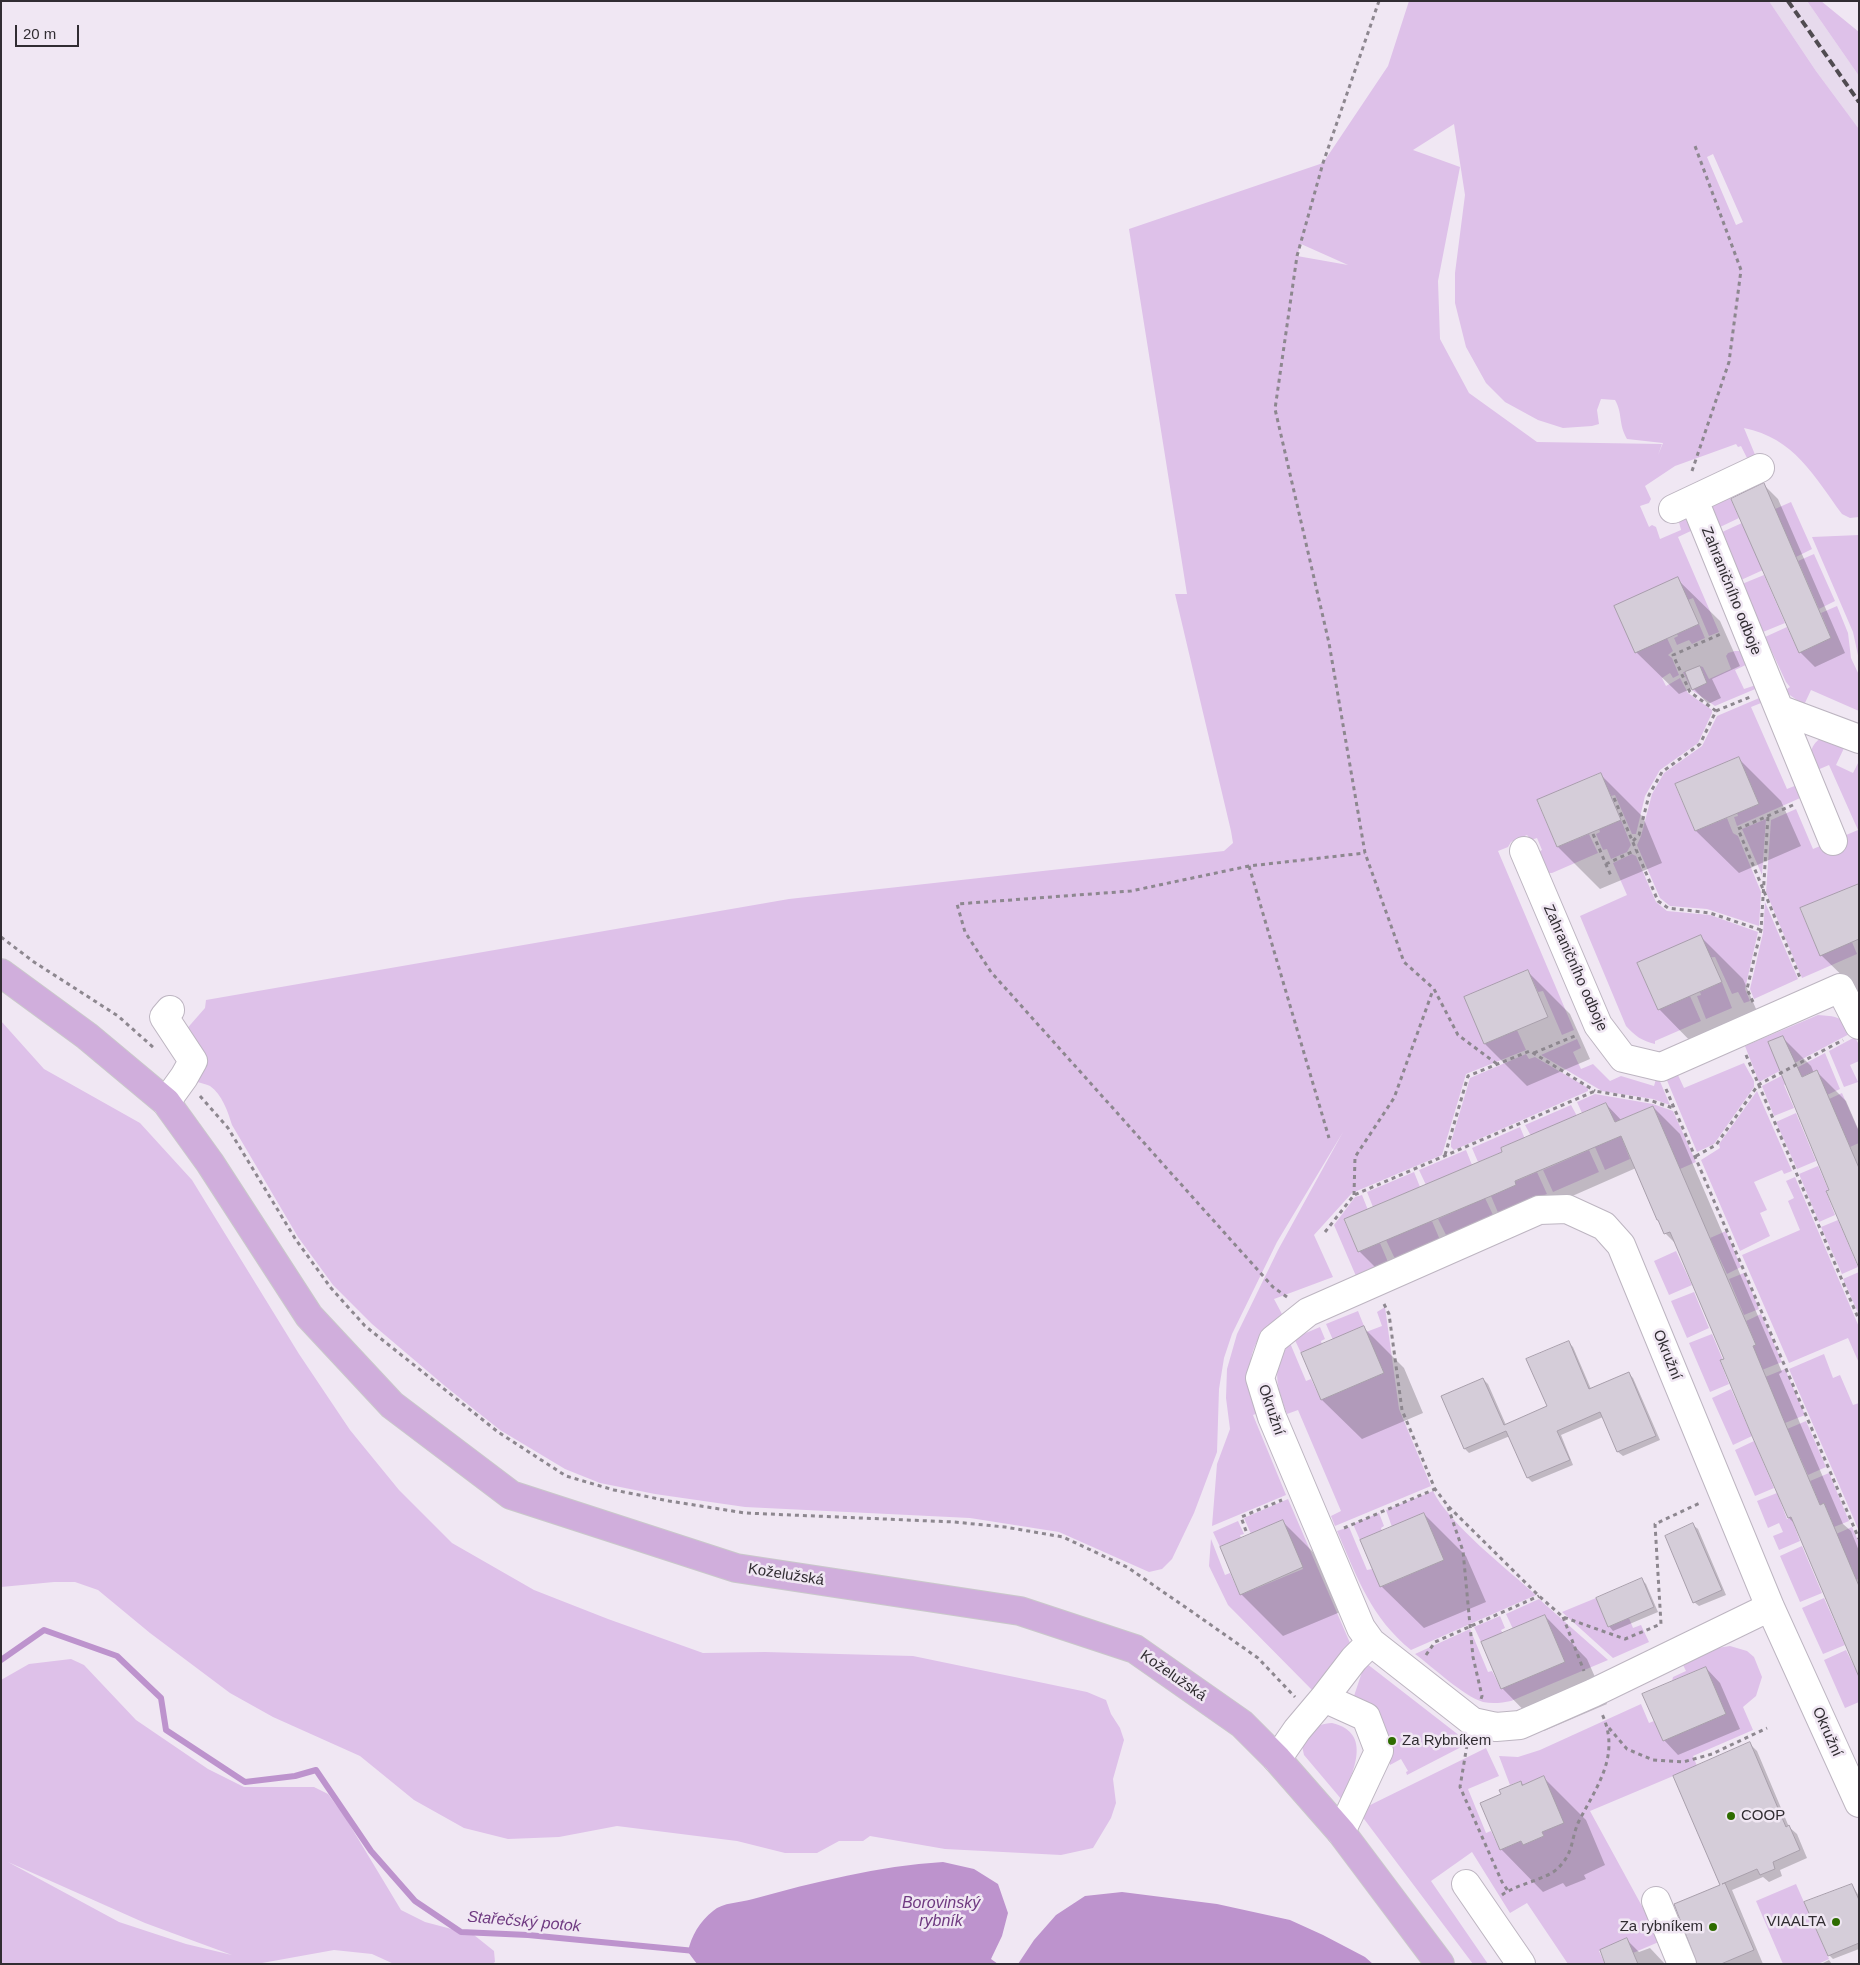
<!DOCTYPE html>
<meta charset="utf-8">
<style>
body{margin:0}
#map{position:relative;width:1860px;height:1965px;overflow:hidden;background:#f0e7f3;font-family:Arial,sans-serif}
canvas{display:block}
.frame{position:absolute;inset:0;border:2px solid #312d32;pointer-events:none}
.scale{position:absolute;left:15px;top:25px;width:64px;height:22px;box-sizing:border-box;border:2px solid #312d32;border-top:0;padding-left:6px;font-size:15px;line-height:18px;white-space:nowrap;color:#312d32;-webkit-text-stroke:4px #f0e7f3;paint-order:stroke}
</style>
<div id="map">
<canvas width="1860" height="1965"></canvas>
<div class="frame"></div>
<div class="scale">20 m</div>
</div>
<script>
const g = document.querySelector('canvas').getContext('2d');
g.lineJoin = 'round';
function fillPath(path, color) { g.fillStyle = color; g.fill(path, 'evenodd'); }
function trace(path, color, width, dash) { g.strokeStyle = color; g.lineWidth = width; g.lineCap = dash ? 'butt' : 'round'; g.setLineDash(dash || []); g.stroke(path); }
function write(font, color, halo, rows, align = 'center') {
  g.font = font + ' Arial,sans-serif'; g.lineWidth = 5; g.setLineDash([]); g.textBaseline = 'middle'; g.strokeStyle = halo; g.fillStyle = color; for (const [text, x, y, turn = 0] of rows) {
    g.save(); g.translate(x, y); g.rotate((+turn || 0) * Math.PI / 180); g.textAlign = isNaN(turn) ? turn : align; if (halo) g.strokeText(text, 0, 0); g.fillText(text, 0, 0); g.restore();
  }
}
const built = new Path2D(`
 M1769,1H1807L1859,76V129L1816,71Z`);
const green = new Path2D(`
 M1409,1H1769L1816,71L1859,129V517L1850,518L1842,514C1814,476 1794,438 1744,428L1756,457L1752,459L1747,458L1741,446L1738,447L1736,444L1675,466L1645,486L1651,499L1649,503L1640,506L1649,527L1652,525L1656,527L1660,539L1681,530L1678,518L1684,517L1693,530L1678,537L1719,632L1709,636L1693,598L1688,600L1667,638L1673,651L1668,655L1672,658L1679,675L1673,678L1670,673L1662,678L1666,686L1680,678L1688,693L1712,710V713L1698,743L1660,770L1645,796L1636,834H1632L1615,795L1611,796L1600,773L1537,801L1557,847L1589,834L1598,853L1552,873H1547L1536,853L1542,850L1537,838L1531,840L1527,835L1511,842L1508,847L1498,851L1574,1030L1562,1035L1543,991L1538,992L1528,970L1465,997L1484,1044L1517,1030L1526,1050L1466,1074L1442,1155L1352,1193L1314,1235L1333,1277L1274,1299L1282,1314C1243,1346 1247,1368 1258,1413L1253,1415L1286,1495L1212,1526L1217,1464L1230,1429L1226,1398L1227,1369L1237,1334L1278,1250L1343,1132L1277,1242L1232,1334L1224,1358L1219,1389L1217,1452L1194,1513L1172,1559L1162,1569L1149,1572L1059,1532L970,1518L745,1507L655,1494L600,1483L565,1469L500,1430L445,1386L372,1324L333,1285L298,1237L232,1125C228,1112 222,1094 210,1086C206,1084 201,1083 197,1082L202,1065L184,1032L205,1008L206,1000L789,899L1224,851L1233,843L1231,831L1175,594H1187L1129,229L1323,163L1388,66ZM1454,124L1465,195L1455,273V303L1466,347L1486,383L1505,402L1538,420L1563,428L1592,426L1599,424L1597,410L1601,399L1615,400C1623,414 1618,423 1627,439L1663,443L1658,455L1662,444L1537,442L1469,393L1440,339L1438,281L1460,167L1413,150ZM1713,154L1743,222L1736,225L1707,157ZM1301,244L1348,265L1297,256Z
 M1807,1H1821L1859,32V76Z
 M1729,495L1739,518L1718,528L1707,502Z
 M1791,502L1812,549L1796,557L1775,509Z
 M1742,523L1763,570L1741,580L1720,533Z
 M1859,535V660L1853,632L1812,537Z
 M1814,554L1835,601L1819,609L1798,561Z
 M1764,575L1785,623L1763,632L1742,584Z
 M1837,606L1848,633L1851,658L1859,675V711L1811,690L1804,705L1784,691L1790,687L1786,682L1765,637L1787,627L1799,653L1831,638L1821,613Z
 M1699,624L1705,638L1692,644L1689,640L1677,645L1674,638L1678,636L1677,634Z
 M1735,651H1741L1750,663L1735,670L1744,689L1759,684L1760,687L1715,706L1692,690L1683,672H1685L1693,689L1707,683L1700,666L1703,667L1709,679L1731,669L1726,656L1728,653Z
 M1764,696L1766,701L1751,707L1787,789L1802,783L1807,795L1737,826L1734,817L1738,816L1737,813L1759,804L1739,757L1675,785L1695,831L1727,818L1733,833L1738,836L1761,892L1759,926L1707,909L1670,906L1660,898L1637,845L1641,836L1652,794L1664,773L1702,746L1717,716Z
 M1822,737L1845,746L1836,765L1853,773L1859,761V884L1800,909L1820,955L1852,942L1857,954L1802,978L1766,892L1771,820L1796,809L1813,849L1858,830L1829,765L1815,771C1811,755 1807,748 1822,737Z
 M1766,819L1762,875L1742,829Z
 M1621,820L1631,845L1627,852L1611,859L1607,849L1603,850L1596,834L1600,832L1599,829Z
 M1632,854L1636,856L1656,902L1667,911L1710,915L1758,932L1745,989L1750,1001L1744,1003L1738,992L1732,994L1715,957L1637,963L1658,1010L1690,996L1701,1021L1655,1041V1044C1642,1041 1635,1036 1626,1026L1580,916L1627,895L1613,863Z
 M1765,902L1798,979L1754,999L1750,989L1763,933Z
 M1722,982L1732,1008L1706,1019L1697,996L1701,995L1700,992Z
 M1818,1015C1834,1016 1845,1017 1853,1032L1759,1082L1745,1046Z
 M1,1021L44,1069L140,1123L192,1180L299,1354L350,1430L399,1490L452,1543L534,1590L608,1619L703,1653L765,1652L913,1656L1087,1692L1106,1700L1111,1714L1120,1728L1124,1740L1113,1779L1116,1803L1111,1818L1093,1848L1061,1855L945,1849L870,1836L863,1841H839L817,1853H785L737,1841L617,1826L559,1837L508,1839L464,1828L414,1800L360,1756L273,1717L230,1693L150,1633L98,1590L75,1582H54L1,1587Z
 M1855,1037L1859,1045V1061L1850,1065L1858,1082L1844,1087L1829,1051Z
 M1577,1039L1581,1048L1573,1052L1581,1069L1593,1064L1610,1081L1621,1076L1654,1086L1656,1079H1659L1670,1105L1653,1099L1602,1091L1541,1055Z
 M1825,1053L1840,1089L1827,1095L1817,1070L1784,1085L1794,1108L1774,1116L1762,1086Z
 M1526,1054L1529,1059L1535,1057L1588,1088V1091L1454,1150L1451,1147V1142L1470,1078Z
 M1744,1063L1754,1081V1087L1714,1144L1697,1152L1666,1078L1678,1075L1684,1088Z
 M1757,1091L1792,1171L1784,1174L1782,1170L1754,1182L1767,1210L1760,1213L1770,1236L1740,1251L1701,1160L1720,1148L1719,1144Z
 M1842,1093L1859,1132V1143L1850,1147L1829,1099Z
 M1595,1094L1653,1104L1673,1111L1696,1162L1680,1169L1653,1106L1615,1122L1606,1103L1582,1113L1577,1102Z
 M1571,1105L1577,1116L1531,1136L1525,1125Z
 M1796,1113L1816,1161L1797,1169L1776,1122Z
 M1520,1127L1525,1139L1501,1148L1502,1152L1478,1162L1472,1148Z
 M1621,1136L1630,1159L1605,1170L1595,1147Z
 M1466,1150L1472,1165L1426,1185L1419,1170Z
 M1589,1150L1599,1172L1553,1192L1543,1170Z
 M1818,1166L1829,1191L1826,1192L1835,1215L1819,1222L1799,1174Z
 M1414,1172L1420,1187L1373,1207L1367,1192Z
 M1537,1172L1547,1194L1499,1215L1491,1196L1516,1185L1514,1182Z
 M1795,1177L1859,1327V1363L1848,1338L1789,1363L1742,1255L1800,1230L1788,1201L1794,1198L1786,1181Z
 M1362,1195L1368,1210L1344,1220L1358,1252L1380,1243L1388,1262L1356,1276L1334,1225L1355,1197Z
 M1485,1198L1494,1217L1447,1237L1438,1219Z
 M1838,1220L1858,1267L1842,1274L1821,1227Z
 M1432,1221L1440,1240L1395,1259L1386,1240Z
 M1726,1231L1741,1267L1727,1274L1710,1238Z
 M1676,1251L1692,1285L1669,1295L1654,1261Z
 M1859,1272V1315L1843,1279Z
 M1744,1273L1759,1309L1744,1315L1729,1279Z
 M1694,1292L1709,1328L1687,1338L1671,1301Z
 M1385,1307L1399,1409L1431,1486L1335,1526L1331,1516L1341,1511L1298,1410L1287,1414C1277,1385 1270,1369 1290,1343L1306,1381L1311,1379L1321,1400L1384,1373L1366,1332L1382,1326L1377,1312Z
 M1358,1311L1364,1326L1333,1340L1326,1324Z
 M1761,1314L1782,1362L1762,1370L1753,1346L1756,1345L1746,1321Z
 M1320,1327L1325,1339L1321,1341L1322,1345L1301,1353L1294,1338Z
 M1712,1334L1723,1360L1720,1361L1729,1384L1710,1392L1689,1343Z
 M1824,1354L1833,1378L1840,1375L1853,1405L1859,1403V1531L1789,1369Z
 M1785,1369L1805,1415L1785,1423L1765,1377Z
 M1731,1389L1752,1436L1733,1445L1712,1398Z
 M1806,1421L1826,1467L1808,1475L1787,1429Z
 M1754,1441L1774,1488L1755,1496L1735,1450Z
 M1829,1473L1849,1521L1834,1527L1824,1503L1820,1505L1810,1481Z
 M1433,1491C1449,1524 1507,1569 1536,1595L1411,1650C1371,1618 1357,1577 1337,1531L1349,1527L1367,1570L1372,1569L1381,1587L1444,1560L1424,1513L1392,1527L1386,1510Z
 M1777,1493L1787,1519L1791,1517L1800,1541L1779,1550L1773,1536L1783,1532L1779,1523L1768,1528L1757,1501Z
 M1288,1499L1350,1643L1321,1689L1315,1693L1228,1605L1209,1566L1211,1539L1225,1575L1230,1573L1240,1595L1303,1569L1283,1520L1251,1534L1244,1518Z
 M1379,1513L1384,1526L1381,1528L1382,1531L1360,1540L1353,1524Z
 M1238,1521L1244,1534L1240,1535L1241,1538L1220,1547L1213,1532Z
 M1852,1527L1859,1543V1579L1856,1580L1836,1534Z
 M1802,1546L1822,1593L1800,1602L1780,1556Z
 M1596,1598L1608,1627L1629,1618L1633,1628L1641,1625L1649,1642L1613,1658L1562,1612Z
 M1824,1598L1845,1645L1823,1654L1802,1608Z
 M1539,1599L1608,1660L1511,1701C1502,1703 1492,1704 1483,1702C1463,1696 1433,1667 1415,1654L1470,1629L1488,1672L1492,1671L1501,1689L1565,1662L1545,1615L1513,1629L1506,1614Z
 M1500,1616L1505,1628L1501,1630L1503,1634L1481,1642L1474,1627Z
 M1730,1646L1747,1651L1754,1657L1762,1677L1756,1696L1743,1707L1753,1730L1693,1756L1697,1766L1590,1811L1661,1941L1633,1953L1627,1938L1599,1951L1605,1964H1568L1527,1903L1510,1913L1472,1852L1431,1881L1488,1964H1473L1358,1811L1486,1748L1499,1776L1468,1789L1486,1833L1491,1831L1500,1850L1521,1841L1523,1845L1544,1836L1542,1832L1563,1822L1544,1776L1522,1785L1520,1781L1510,1785L1499,1756L1518,1757L1540,1750L1641,1704L1649,1723L1654,1721L1663,1741L1726,1714L1706,1667L1672,1681L1673,1677L1686,1671L1682,1663L1717,1648Z
 M1846,1650L1859,1676V1702L1845,1708L1824,1660Z
 M71,1659L84,1665L136,1720L208,1769L244,1787H314L328,1794L345,1817L401,1910L425,1922L474,1935L494,1951L495,1962L492,1964H394L372,1954L334,1950L262,1963L265,1964H1V1680L29,1664ZM8,1862L145,1923L232,1955L186,1944L119,1922Z
 M1365,1663L1371,1667L1469,1743L1407,1775L1406,1772L1408,1771L1401,1759L1390,1765L1389,1744L1367,1704L1354,1696Z
 M1332,1723C1374,1733 1352,1773 1342,1800L1304,1755L1302,1746C1310,1732 1314,1724 1332,1723Z
 M1796,1884L1829,1959L1818,1964H1783L1756,1901Z`);
const water = new Path2D(`
 M943,1862L974,1869L998,1884L1008,1913L1002,1936L991,1959L998,1964H697L688,1952C691,1936 700,1921 713,1911C723,1902 740,1903 753,1899C815,1882 878,1866 943,1862Z
 M1122,1892L1217,1904L1290,1920L1323,1935L1365,1957L1373,1964H1018L1034,1940L1056,1915L1085,1896Z`);
const shadow = new Path2D(`
 M1764,485L1778,499L1845,653L1815,667L1800,652Z
 M1677,579L1720,621L1740,666L1712,679L1721,698L1708,704L1693,688L1679,694L1636,652Z
 M1738,758L1781,801L1801,846L1739,873L1696,831L1676,785Z
 M1600,774L1643,817L1662,863L1600,889L1558,847L1538,801Z
 M1859,885V992L1821,955Z
 M1701,937L1743,979L1763,1025L1701,1052L1659,1009Z
 M1527,971L1570,1014L1590,1059L1527,1086L1485,1044Z
 M1782,1037L1811,1066L1814,1073L1817,1072L1846,1101L1859,1131V1264L1831,1191Z
 M1606,1104L1622,1121L1653,1107L1680,1134L1782,1372L1779,1374L1837,1510L1843,1524L1851,1531L1859,1551V1673L1795,1524L1789,1518L1725,1359L1677,1245L1665,1233L1636,1168L1386,1278L1359,1251L1504,1152Z
 M1364,1328L1404,1368L1423,1413L1362,1439L1322,1400Z
 M1569,1343L1573,1347L1591,1389L1629,1374L1633,1378L1660,1440L1623,1456L1618,1452L1603,1417L1561,1435L1573,1465L1532,1482L1528,1478L1510,1436L1469,1453L1465,1449L1483,1379L1488,1384L1506,1425L1548,1406Z
 M1424,1514L1466,1556L1486,1602L1424,1628L1381,1586Z
 M1283,1522L1325,1564L1345,1610L1283,1636L1241,1594Z
 M1693,1525L1698,1529L1726,1595L1699,1606L1694,1602Z
 M1642,1580L1646,1584L1658,1612L1613,1631L1609,1626Z
 M1545,1616L1587,1659L1607,1704L1544,1731L1502,1688Z
 M1706,1668L1720,1683L1740,1729L1678,1755L1664,1740Z
 M1750,1744L1757,1751L1789,1827L1797,1834L1807,1858L1780,1870L1782,1876L1769,1882L1763,1877L1732,1890L1763,1964H1698L1721,1886Z
 M1543,1777L1586,1820L1605,1865L1584,1875L1586,1879L1566,1887L1563,1883L1543,1892L1501,1849L1503,1795L1520,1782L1524,1785Z
 M1852,1885L1859,1896V1949L1833,1959L1829,1955Z
 M1627,1940L1639,1952L1650,1948L1665,1964H1606Z
 M1829,1960L1832,1964H1821Z`);
const stream = new Path2D(`
 M1,1660L44,1630L117,1656L161,1698L166,1730L245,1782L295,1776L316,1770L371,1851L415,1901L461,1932L528,1935L695,1951`);
const building = new Path2D(`
 M1764,483L1831,638L1799,653L1731,499Z
 M1678,577L1699,624L1635,653L1614,606Z
 M1700,666L1707,683L1692,690L1685,672Z
 M1739,757L1759,804L1695,831L1675,784Z
 M1601,773L1621,820L1557,847L1537,800Z
 M1859,884V939L1820,956L1800,908Z
 M1701,935L1722,982L1658,1010L1637,963Z
 M1528,970L1548,1017L1484,1044L1464,997Z
 M1783,1036L1802,1077L1817,1070L1859,1168V1268L1826,1191L1829,1190L1768,1042Z
 M1606,1103L1615,1122L1653,1106L1756,1345L1753,1346L1785,1423L1820,1505L1824,1503L1859,1586V1677L1791,1517L1788,1518L1752,1436L1720,1360L1724,1359L1670,1232L1664,1234L1658,1220H1657L1621,1136L1515,1181L1516,1185L1491,1196L1358,1252L1344,1219L1502,1152L1501,1148Z
 M1364,1326L1384,1373L1321,1400L1301,1353Z
 M1569,1341L1589,1389L1629,1372L1656,1436L1617,1452L1600,1412L1557,1431L1570,1460L1527,1478L1506,1431L1464,1449L1441,1396L1483,1378L1504,1425L1547,1406L1526,1359Z
 M1424,1513L1444,1560L1380,1587L1360,1540Z
 M1283,1520L1303,1567L1240,1595L1220,1547Z
 M1693,1523L1722,1590L1693,1603L1665,1536Z
 M1642,1578L1654,1607L1608,1627L1596,1598Z
 M1545,1615L1565,1662L1501,1689L1481,1642Z
 M1706,1667L1726,1714L1663,1741L1642,1694Z
 M1750,1742L1786,1827L1789,1825L1800,1850L1773,1862L1775,1869L1760,1875L1757,1869L1722,1884L1725,1883L1754,1950L1721,1964H1697L1674,1904L1720,1885L1673,1776Z
 M1544,1776L1564,1823L1542,1832L1544,1836L1523,1845L1521,1841L1500,1850L1480,1803L1501,1794L1499,1790L1521,1781L1522,1785Z
 M1852,1884L1859,1900V1943L1828,1956L1804,1902Z
 M1627,1938L1638,1964H1605L1600,1950Z`);
const path = new Path2D(`
 M1379,1L1323,163L1297,256L1275,409L1329,643L1365,853L1404,962L1434,989L1458,1035L1497,1064
 M1692,471L1729,362L1741,270L1695,146
 M1716,711L1690,692L1673,655L1723,633
 M1614,798L1658,901L1668,908L1710,913L1761,930
 M1793,805L1738,829L1801,980
 M1593,834L1611,876
 M1633,841L1639,835L1649,795L1662,772L1700,744L1716,711L1750,697
 M1606,864L1636,850
 M1249,866L1329,1138
 M1,937L34,962L118,1016L154,1048
 M1753,1002L1747,989L1761,930L1768,816
 M1534,1053L1577,1035
 M1746,1055L1859,1320
 M1666,1089L1859,1539
 M200,1096L228,1128L296,1240L331,1288L365,1326L498,1432L566,1476L614,1490L669,1501L745,1513L954,1522L1005,1527L1063,1537L1127,1567L1191,1611L1258,1658L1295,1697
 M1445,1155L1468,1076L1530,1051L1595,1091
 M1696,1156L1716,1145L1758,1085L1843,1040
 M1354,1195L1355,1157L1394,1098L1433,990
 M1325,1232L1354,1195L1595,1091L1652,1101L1673,1108
 M1287,1297L1273,1287L991,972L965,932L957,904L1131,891L1249,866L1365,853
 M1384,1304L1389,1314L1402,1410L1435,1489L1448,1506L1539,1596L1563,1617L1625,1639L1661,1624L1655,1524L1702,1502
 M1448,1507L1463,1551L1473,1657L1482,1696L1481,1699
 M1344,1528L1435,1489
 M1246,1531L1241,1517L1282,1500
 M1563,1617L1584,1671
 M1426,1655L1435,1642L1539,1596
 M1609,1728L1627,1749L1653,1760L1683,1762L1712,1754L1767,1728
 M1467,1745L1460,1787L1502,1882L1508,1891
 M1502,1895C1517,1884 1547,1879 1557,1869C1575,1852 1570,1840 1579,1821C1597,1786 1621,1755 1602,1714`);
const minor = new Path2D(`
 M1694,500L1779,709L1859,739
 M1673,509L1760,468
 M1779,709L1833,841
 M1524,851L1598,1025L1623,1058L1661,1067L1840,988L1859,1025
 M166,1102L184,1077L193,1061L164,1017L170,1010
 M1770,1607L1593,1693L1520,1725L1496,1727L1473,1722L1371,1642L1361,1628L1272,1417L1260,1378L1273,1340L1308,1312L1539,1210L1567,1209L1604,1226L1621,1245L1770,1607L1859,1803
 M1324,1698L1354,1659L1371,1642
 M1277,1759L1297,1730L1324,1698L1366,1717L1379,1751L1341,1832
 M1466,1884L1521,1964
 M1656,1901L1682,1964`);
const major = new Path2D(`
 M1,973L87,1036L166,1102L210,1163L309,1316L392,1405L511,1495L736,1568L1020,1611L1135,1649L1242,1724L1277,1759L1341,1832L1440,1964`);
const rail = new Path2D(`
 M1788,1L1859,102`);
const markers = [
 [1392,1741,5,"#2e6c00"],
 [1731,1816,5,"#2e6c00"],
 [1836,1922,5,"#2e6c00"],
 [1713,1927,5,"#2e6c00"]
];
const streetNames = [
 ["Zahraničního odboje",1731,591,68],
 ["Zahraničního odboje",1575,968,66],
 ["Okružní",1667,1355,68],
 ["Okružní",1271,1410,71],
 ["Koželužská",786,1575,9],
 ["Koželužská",1173,1676,35],
 ["Okružní",1827,1732,66]
];
const poiNames = [
 ["Za Rybníkem",1402,1741],
 ["COOP",1741,1816],
 ["VIAALTA",1826,1922,"right"],
 ["Za rybníkem",1703,1927,"right"]
];
const waterNames = [
 ["Borovinský",941,1904],
 ["rybník",941,1922],
 ["Stařečský potok",524,1922,5]
];
fillPath(built, '#e7daed');
fillPath(green, '#dec1e9');
fillPath(water, '#bd93cd');
fillPath(shadow, '#0003');
trace(stream, '#bd93cd', 6);
fillPath(building, '#d5cdd9');
trace(building, '#a89fab', 1);
trace(minor, '#bdb5c1', 30);
trace(major, '#c9c8ca', 30);
trace(path, '#8d878f', 3, [4, 4]);
trace(minor, '#fff', 28);
trace(major, '#d0aedc', 28);
trace(rail, '#504b51', 4, [8, 4]);
for (const [x, y, r, color] of markers) { const dot = new Path2D(); dot.arc(x, y, r, 0, 2 * Math.PI); g.fillStyle = color; g.fill(dot); trace(dot, '#f0e7f3', 2); }
write('15px', '#312d32', '#f0e7f3', streetNames);
write('15px', '#312d32', '#f0e7f3', poiNames, 'left');
write('italic 16px', '#6f3a81', '#f0e7f3', waterNames);
</script>
